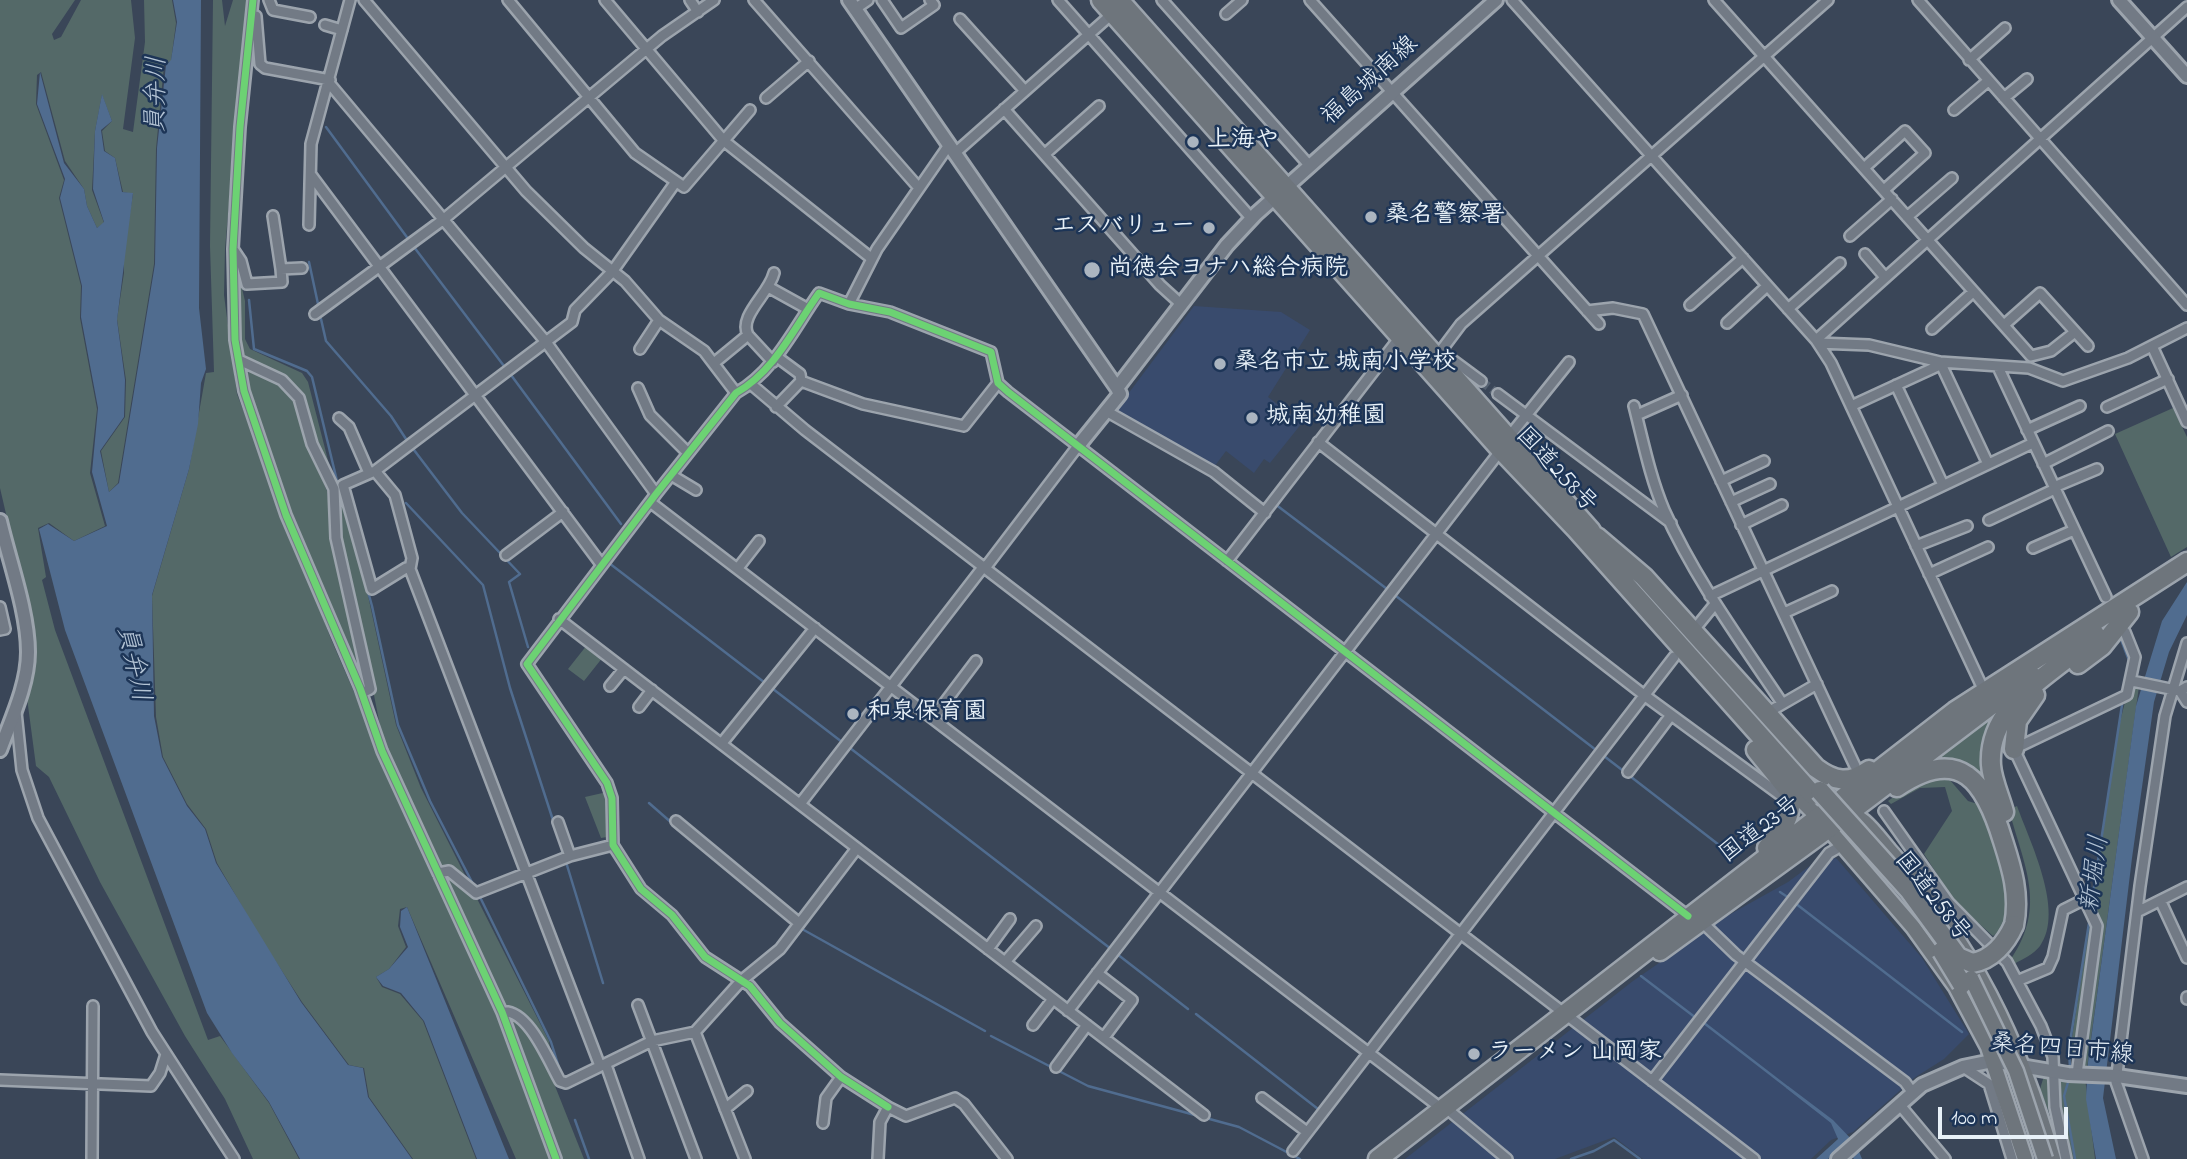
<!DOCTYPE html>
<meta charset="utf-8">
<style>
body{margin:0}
#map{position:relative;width:2187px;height:1159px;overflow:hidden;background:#3a4658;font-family:"Indie Flower",sans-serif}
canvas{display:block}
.scale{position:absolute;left:1938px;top:1107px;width:130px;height:32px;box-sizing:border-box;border:4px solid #e8f1f8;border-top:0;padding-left:9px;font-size:21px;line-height:24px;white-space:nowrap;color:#e8f1f8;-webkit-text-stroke:5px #1d3557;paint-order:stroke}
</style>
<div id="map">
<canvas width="2187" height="1159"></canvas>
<div class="scale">100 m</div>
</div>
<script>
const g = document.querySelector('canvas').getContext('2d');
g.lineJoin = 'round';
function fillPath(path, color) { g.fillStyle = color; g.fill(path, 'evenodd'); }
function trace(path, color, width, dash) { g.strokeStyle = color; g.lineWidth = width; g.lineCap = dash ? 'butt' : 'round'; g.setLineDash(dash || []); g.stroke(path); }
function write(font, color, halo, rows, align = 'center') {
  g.font = font + ' "Indie Flower","Klee One",sans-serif'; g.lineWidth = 5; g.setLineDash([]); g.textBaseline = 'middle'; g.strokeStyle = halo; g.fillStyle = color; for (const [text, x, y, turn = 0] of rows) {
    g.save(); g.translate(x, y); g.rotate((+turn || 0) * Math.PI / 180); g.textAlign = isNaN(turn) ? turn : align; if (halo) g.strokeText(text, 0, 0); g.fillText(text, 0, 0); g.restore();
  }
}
const built = new Path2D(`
 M1194,306L1281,312L1310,330L1268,397L1302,423L1270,463L1264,459L1254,473L1226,451L1214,467L1116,410Z
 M1826,854L1837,859L1922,958L1969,1034L1944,1059L1914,1078L1853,1132L1831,1140L1811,1159H1643L1614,1137L1555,1159H1405L1633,981L1727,916L1788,882Z`);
const green = new Path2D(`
 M0,0H75L52,34L54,40L61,37L81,0H131L135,38L123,129L133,132L145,42L144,0H172L176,23L171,61L164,65L156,149L154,264L118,483L109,492L101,451L125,417L126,380L117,319L124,273V248L133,194L123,192L115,158L105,151L102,131L112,121L102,95L95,131L92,190L104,223L97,228L87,206L84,189L65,161L41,72L37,75L36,104L64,180L59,198L81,286L80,318L97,409L90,473L105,526L74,541L49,523L38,528L46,577L42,580L55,630L208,1040L220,1036L269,1103L299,1159H253L225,1099L185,1036L100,882L49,777L36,766L27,698L32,657L26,600L0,488Z
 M213,0H222L225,26L233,0H247L225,249L224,295L237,394L331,639L440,891L446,887L382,736L356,603L341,549L335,499L338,490L367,591L396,725L421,788L549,1041L555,1086L584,1159H516L407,907L400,909L398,926L406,947L389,969L376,977L382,987L400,994L423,1021L476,1159H413L369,1097L364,1068L349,1065L302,1002L258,934L217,863L206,829L187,804L163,757L156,717L152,596L189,469L206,373L214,372L210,246Z
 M235,259L245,301V339L250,349L302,373L308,382L331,472L315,446L299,390L282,376L242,357Z
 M253,371L291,392L308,446L327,491L333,541L368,688L363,691L291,516L247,390L245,373Z
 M2173,408L2187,437V547L2171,557L2115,434Z
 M587,645L603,657L584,681L568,669Z
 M2133,685L2139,686L2087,1068L2073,1067L2071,1044L2119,726L2125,702L2129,700Z
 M2003,704C1979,733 1977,756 1990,791L1923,764Z
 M1936,778L1949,779L1968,801L1984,806L2009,891L2005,927L1993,936L1955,902L1924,854L1952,811L1945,787L1920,788L1891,804L1888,801L1913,783Z
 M607,792V837L601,838L585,797Z
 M2017,806C2030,842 2065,911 2040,946C2034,954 2023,959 2014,964L2011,959C2047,906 2024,866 2009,810Z
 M2044,1076L2085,1078L2095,1159H2061L2050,1115L2040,1089Z`);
const water = new Path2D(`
 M173,0H201L199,308L206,369L201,383L198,424L189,469L152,595L154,716L162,757L187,806L205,829L216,863L301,1002L348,1065L363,1068L368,1097L412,1159H300L269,1102L232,1053L207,1013L65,630L39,529L48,524L74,541L107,526L92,472L98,408L81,317L82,286L60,198L65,179L37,104L40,72L64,163L84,189L87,206L97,228L104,222L93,189L95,131L102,94L112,121L101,130L104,151L115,158L122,192L133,193L117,320L125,380L124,417L100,451L109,492L119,483L155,264L157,148L166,65L171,60L177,22Z
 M2187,582V615L2169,652L2154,702L2132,858L2103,1098L2116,1159H2096L2086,1099L2088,1062L2136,706L2162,621Z
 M407,907L509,1159H477L424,1021L401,993L383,986L376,977L389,969L408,947L400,927L401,911Z
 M1788,1086L1833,1120L1856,1144L1862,1159H1854L1843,1145L1828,1159H1816L1838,1139L1831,1123L1786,1088Z`);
const stream = new Path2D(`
 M326,127L409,240
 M414,247L507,370
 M309,262L318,304
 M249,300L254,349L307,371L312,377L337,481
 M321,319L326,341L391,416L406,439
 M511,375L621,524
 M414,450L462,513L520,574L509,582L528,647
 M341,494L372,606L398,725L430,801L474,886
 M406,503L483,585L510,688L564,854
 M1275,504L1387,589
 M609,563L842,742
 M1396,596L1596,750
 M2120,637L2130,663
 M850,748L1111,949
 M1604,756L1732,855
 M649,803L673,824
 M566,862L603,983
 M1780,892L1789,898
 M479,895L551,1042L561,1074
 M1795,903L1962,1032
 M2091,906L2122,705
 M802,929L985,1031
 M1117,954L1188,1009
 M1641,976L1696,1018
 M1196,1014L1318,1109
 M1704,1023L1787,1087
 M991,1036L1088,1086L1239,1127L1300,1159
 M2070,1069L2069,1048L2089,923
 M2173,1076L2187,1079
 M2069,1079L2064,1096L2075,1159
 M575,1120L589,1159
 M1571,1159L1594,1151L1614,1140L1640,1159`);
const streetTunnel = new Path2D(`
 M1481,381L1498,394`);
const street = new Path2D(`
 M253,0L240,127L233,249L235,340L244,391L286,515L360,688L382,751L502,1012L556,1159
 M269,0L273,10L310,17
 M364,0L526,191L584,248L625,281L659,320L704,351L736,393
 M508,0L635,153L684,187L750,110
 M605,0L724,141L871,258
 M690,0L698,12
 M754,0L919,188
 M882,0L901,28L934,5L930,0
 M1058,0L1252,219
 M1162,0L1309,165
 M1310,0L1599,324
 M1512,0L1816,340L1831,363L1984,691
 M1714,0L2031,356L2051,351L2075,332
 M1918,0L2187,305
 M855,9L868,0
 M1226,14L1242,0
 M256,16L260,64L265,68L330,80
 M960,19L1025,91
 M325,25L342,30
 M1969,60L2005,28
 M329,83L546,342L656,494
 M766,98L809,61
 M2004,98L2027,79
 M1004,109L1160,285L1182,305
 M1954,110L1988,81
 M955,153L1113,13
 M1045,154L1099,106
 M1864,168L1905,131L1925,153L1884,190
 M311,175L601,564
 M273,216L281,269
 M1907,217L1952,178
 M309,225L311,144L350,0
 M1850,236L1892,199
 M233,249L241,261L247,284L282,282L281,269L302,268
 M1865,254L1884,276
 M770,288L808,309
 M849,304L877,249L949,145
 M1690,305L1743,258
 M1788,309L1840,263
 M1587,311L1613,308L1643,314L1855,766
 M315,314L444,219L662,36L714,0
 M1727,323L1767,286
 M2004,325L2040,293L2088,346
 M1932,329L1973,292
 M748,335L773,362
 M1816,340L2187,7
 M1818,343L1869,345L1940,362L2029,368L2063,381L2128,358L2187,328
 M2152,346L2187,422
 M640,349L659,320
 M1437,356L1461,324L1828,0
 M1438,356L1450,358L1481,381
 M239,360L282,380L299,398L312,444L334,489L336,538L370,689L362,693
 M1940,362L1988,464
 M714,363L748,335C738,316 769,294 774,273
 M1998,367L2106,597
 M801,381L863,404L964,426L998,383
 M752,385L805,430L1754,1159
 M1896,385L1943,485
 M638,388L650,415L688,453
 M1498,394L1671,523
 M1634,406C1643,441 1650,477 1664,510C1695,579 1740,640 1782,703
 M1851,406L1940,365
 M776,407L801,381L800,374L777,357
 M2107,407L2168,379
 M1106,411L1214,472L1265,513
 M1637,415L1682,395
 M339,418L349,427L369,473
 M2027,430L2080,406
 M1508,438L1569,362
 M1318,442L1644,695L1790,802
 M2043,464L2108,431
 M375,471L572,322L575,310L612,272L675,183
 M671,475L696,490
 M1721,481L1764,461
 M2054,487L2097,469
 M650,502L1442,1109
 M1731,502L1770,484
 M1989,520L2055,489
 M1741,525L1782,505
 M1916,546L1967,526
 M2033,548L2074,530
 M506,555L563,512
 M1227,561L1400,337
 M738,568L759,541
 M985,568L1078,446
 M410,569L406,568L372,589L343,485L375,471L395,495L412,558L410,569L600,1066
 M1929,574L1988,547
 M1710,596L2033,443
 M0,607L5,629L0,630
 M1784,613L1832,591
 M559,619L1204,1115
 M1693,631L1715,604
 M2132,681L2180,691L2187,687
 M610,686L624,669
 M2180,691L2187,702
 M639,707L652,690
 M16,712L22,770L38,818L152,1032L234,1159
 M1765,714L1817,684
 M933,718L976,661
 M722,743L815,628
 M1628,772L1671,715
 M800,804L984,566
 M1884,811L1949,903L2007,962L2041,1026L2053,1057L2055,1107L2066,1159
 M676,821L799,923
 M558,822L570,856
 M438,873L449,871L476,893L570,856L613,845
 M2161,902L2187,958
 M2137,912L2187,887
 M1708,918L1706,926L1736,955L1905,1082L1913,1093
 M988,949L1010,919
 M1005,962L1036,926
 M1097,973L1132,1000L1105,1036
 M2017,981L2048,968L2053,957L2063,910L2083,900
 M2187,997V999
 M638,1005L696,1159
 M1068,1011L1501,450
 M502,1012C528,1008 549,1062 560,1081L566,1083L652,1041L695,1032L741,981L780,949L857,848
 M1033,1025L1053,999
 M695,1032L745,1159
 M606,1065L639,1159
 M1056,1067L1087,1025
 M1963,1067L1989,1084L2012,1159
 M2077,1074L2097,926L2014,749L2127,695L2135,657L2125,632
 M0,1080L151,1086L160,1073L166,1054
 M1652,1081L1829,853L1836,849
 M1262,1098L1307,1132
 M1899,1104L1945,1159
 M888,1107L841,1077L780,1023L750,986L705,957L672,915L641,889L613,845L612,798L607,783L527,664L656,494L736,393C775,371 794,328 819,293L849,304L890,312L991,352L998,383L1008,392L1688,916
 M725,1109L747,1091
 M1452,1113L1507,1159
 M823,1123L826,1098L841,1077
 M1293,1151L1674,657
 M92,1159L93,1006
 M878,1159L880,1122L888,1107L906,1116L955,1098L964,1104L1007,1159
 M2143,1159L2116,1082L2140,886L2165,716L2187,643`);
const secondary = new Path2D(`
 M849,0L1117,388
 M2119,0L2187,76
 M1078,446L1120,394L1117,388L1227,245L1256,214L1496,0
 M0,521C9,560 28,612 28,652C28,685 11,720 0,750
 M1838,1159L1922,1085L1963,1067L1992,1061L2068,1074L2117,1076L2187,1086`);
const primary = new Path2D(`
 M1790,789L1819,818L1913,927L1956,987L1988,1047L2025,1159
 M1841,812C1861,811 1877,836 1889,850C1971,941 2020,1042 2053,1159`);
const highway = new Path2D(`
 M1101,0L1501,450L1576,529L1813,795
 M1119,0L1591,531
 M1597,537L1644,577L1816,768C1835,782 1849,784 1869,770
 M2078,664L2102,646L2129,612
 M2014,749L2017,721L2035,695
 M1756,750L1791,793C1792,817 1782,831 1767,848
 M1897,787C1961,744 1985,782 2003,841C2012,869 2020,895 2014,925
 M2004,812C2000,797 1992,780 1991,765C1987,701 2058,673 2095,634
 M1660,951L1829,828L2031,675
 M1378,1159L1955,711L2187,562`);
const primaryBridge = new Path2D(`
 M1971,978L2016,1071L2045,1159`);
const highwayBridge = new Path2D(`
 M1820,791L1909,890L1958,957L1972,963C1992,960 2006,943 2014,925
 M1942,951L1962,984`);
const cycleway = new Path2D(`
 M253,0L240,127L233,249L235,340L244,391L286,515L360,688L382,751L502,1012L556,1159
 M888,1107L841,1077L780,1023L750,986L705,957L672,915L641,889L613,845L612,798L607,783L527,664L656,494L736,393C775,371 794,328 819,293L849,304L890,312L991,352L998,383L1008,392L1688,916`);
const markers = [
 [1193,142,7,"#abb5c0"],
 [1371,217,7,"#abb5c0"],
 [1209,228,7,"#abb5c0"],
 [1092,270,9,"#abb5c0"],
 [1220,364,7,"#abb5c0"],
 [1252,418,7,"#abb5c0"],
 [853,714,7,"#abb5c0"],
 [1474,1054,7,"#abb5c0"]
];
const streetNames = [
 ["福島城南線",1371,82,-42],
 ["国道258号",1555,471,47],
 ["国道23号",1761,831,-37],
 ["国道258号",1931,898,52],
 ["桑名四日市線",2062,1051,5]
];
const poiNames = [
 ["上海や",1207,142],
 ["桑名警察署",1385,217],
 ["エスバリュー",1195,228,"right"],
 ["尚徳会ヨナハ総合病院",1108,270],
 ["桑名市立 城南小学校",1234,364],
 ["城南幼稚園",1266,418],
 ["和泉保育園",867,714],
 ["ラーメン 山岡家",1488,1054]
];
const waterNames = [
 ["員弁川",159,95,-89],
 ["員弁川",131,664,78],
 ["新堀川",2097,874,-82]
];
fillPath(built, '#394b6d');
fillPath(green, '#546968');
fillPath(water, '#506c8f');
trace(stream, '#506c8f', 2.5);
trace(streetTunnel, '#546070', 9, [9, 4.5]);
trace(street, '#9ca4ad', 14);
trace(secondary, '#9ca4ad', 18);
trace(primary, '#9ca4ad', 19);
trace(highway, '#9ca4ad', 23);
trace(street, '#727a85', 9);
trace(secondary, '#727a85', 12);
trace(primary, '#6e757c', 14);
trace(highway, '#6e757c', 18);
trace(primaryBridge, '#9ca4ad', 19, []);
trace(highwayBridge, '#9ca4ad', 23, []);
trace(primaryBridge, '#6e757c', 14);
trace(highwayBridge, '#6e757c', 18);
trace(cycleway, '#6cd273', 7);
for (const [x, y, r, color] of markers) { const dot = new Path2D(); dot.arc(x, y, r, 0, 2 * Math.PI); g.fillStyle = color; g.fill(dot); trace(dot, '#1d3557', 2.5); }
write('24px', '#e8f1f8', '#1d3557', streetNames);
write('bold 24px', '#e8f1f8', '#1d3557', poiNames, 'left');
write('italic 26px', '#b4c4d5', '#1d3557', waterNames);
</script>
